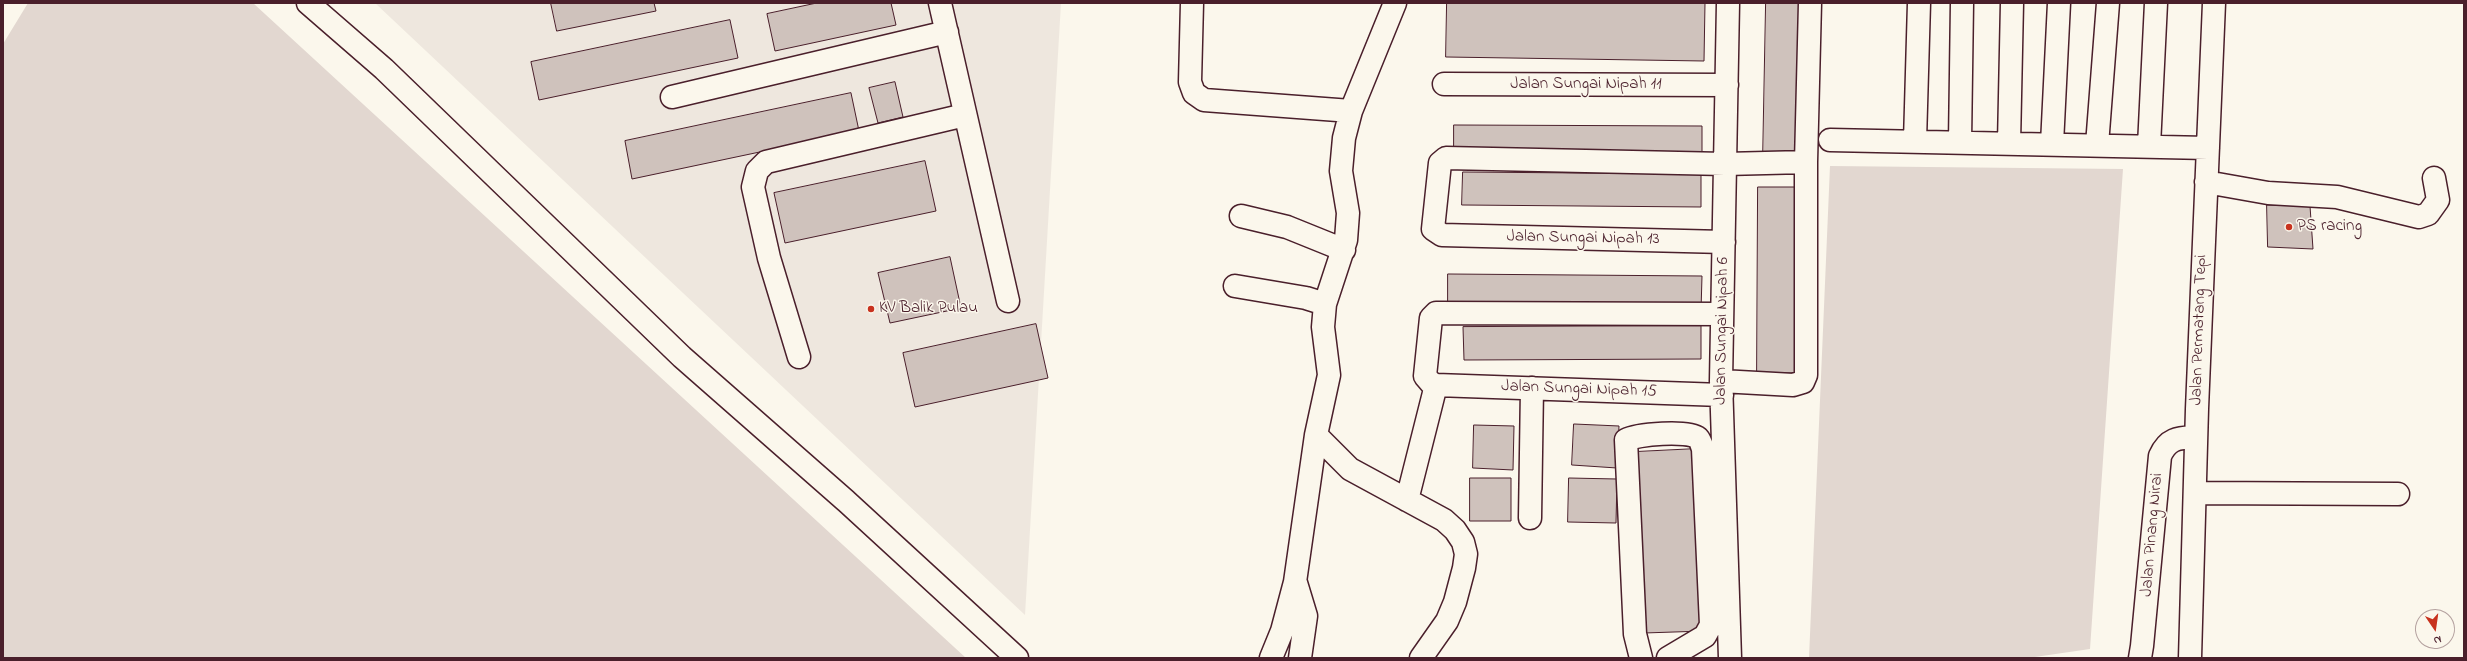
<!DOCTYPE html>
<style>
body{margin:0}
#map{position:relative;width:2467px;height:661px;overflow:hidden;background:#fbf7ec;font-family:"Indie Flower",sans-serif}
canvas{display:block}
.frame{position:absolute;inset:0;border:4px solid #4a1f2b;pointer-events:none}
.north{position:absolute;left:2415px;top:609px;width:40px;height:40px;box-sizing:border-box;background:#fbf7ec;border:1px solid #b4a19f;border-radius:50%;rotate:167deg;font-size:11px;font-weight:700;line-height:16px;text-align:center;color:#4a1f2b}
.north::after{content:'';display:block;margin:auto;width:14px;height:18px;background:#c8321e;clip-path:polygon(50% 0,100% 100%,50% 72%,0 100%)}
</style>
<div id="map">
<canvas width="2467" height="661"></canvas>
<div class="frame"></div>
<div class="north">N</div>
</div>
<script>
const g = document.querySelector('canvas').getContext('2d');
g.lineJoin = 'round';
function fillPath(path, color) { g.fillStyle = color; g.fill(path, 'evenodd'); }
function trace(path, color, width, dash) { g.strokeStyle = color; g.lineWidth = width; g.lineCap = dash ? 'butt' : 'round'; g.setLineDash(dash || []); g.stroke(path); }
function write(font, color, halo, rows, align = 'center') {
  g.font = font + ' "Indie Flower",sans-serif'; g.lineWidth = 3; g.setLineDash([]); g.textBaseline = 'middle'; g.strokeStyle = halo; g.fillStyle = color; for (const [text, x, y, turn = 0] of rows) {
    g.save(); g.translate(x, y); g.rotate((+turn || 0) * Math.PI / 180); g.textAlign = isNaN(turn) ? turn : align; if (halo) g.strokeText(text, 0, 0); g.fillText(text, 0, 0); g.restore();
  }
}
const built = new Path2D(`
 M375,3H1061L1025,615Z`);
const green = new Path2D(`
 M28,3H253L966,658H3V44Z
 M1830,166L2123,169L2090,649L2028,658H1809Z`);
const building = new Path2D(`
 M551,3H654L656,11L557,31Z
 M817,3H891L896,25L775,51L767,14Z
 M1447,3H1705L1704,61L1446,57Z
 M1766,3H1804L1801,160L1763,159Z
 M730,20L738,58L539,100L531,62Z
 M895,82L903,117L878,123L869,88Z
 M851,93L859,131L632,179L625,141Z
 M1454,125L1702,126V159L1454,158Z
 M925,161L936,211L785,243L774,193Z
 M1463,172L1701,174V207L1462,205Z
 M1758,187H1802L1801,373H1757Z
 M2267,205L2310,206L2313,249L2268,247Z
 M950,257L961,308L890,323L878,273Z
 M1448,274L1702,276L1701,311L1448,308Z
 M1036,324L1048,378L915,407L903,353Z
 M1701,326V359L1464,360L1463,327Z
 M1574,424L1619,426L1617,468L1572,465Z
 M1474,425L1514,426L1513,470L1473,468Z
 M1696,449L1704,631L1644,633L1635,452Z
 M1470,478H1511V521H1470Z
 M1569,478L1617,479L1616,523L1568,522Z`);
const minor = new Path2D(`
 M308,3L384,69L682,357L846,501L1017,658
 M940,3L1008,301
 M1192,3L1190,82L1194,93L1204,100L1351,111
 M1728,3L1721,381L1730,658
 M1444,84L1727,85
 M672,97L947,32
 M1830,140L2208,148
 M1915,141L1919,3
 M1960,142L1962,3
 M2009,143L2012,3
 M2052,144L2059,3
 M2097,145L2108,3
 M2149,146L2156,3
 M2206,182L2268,193L2337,197L2419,217L2428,214L2438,200L2434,178
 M1241,216L1287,227L1344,250
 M1724,242L1442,235L1433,229L1440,163L1446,158L1725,164L1806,162
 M1235,286L1306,298L1325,304
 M799,357L769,258L753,187L757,171L766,162L965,115
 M1721,381L1793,385L1803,382L1806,375V162L1810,3
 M1722,395L1436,385L1431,383L1425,376L1431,318L1436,313L1722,314
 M1316,435L1350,469L1444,520L1455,530L1463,542L1466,554L1464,568L1455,602L1447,621L1421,658
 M2195,493L2398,494
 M1407,500L1436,385
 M1530,518L1532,388
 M1296,583L1306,616L1300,658
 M1271,658L1282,631L1295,582L1316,435L1329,375L1323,327L1325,304L1346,240L1348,213L1341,171L1344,138L1351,111L1395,3
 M1641,658L1635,634L1626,440C1637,434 1688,430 1698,438C1700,440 1702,446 1703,449L1711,625L1705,636L1668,658
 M2140,658L2142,646L2160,456C2168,438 2178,438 2196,437
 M2190,658L2197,409L2214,3`);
const markers = [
 [2289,227,4,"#c8321e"],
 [871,309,4,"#c8321e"]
];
const streetNames = [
 ["Jalan Sungai Nipah 11",1586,85],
 ["Jalan Sungai Nipah 13",1583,239,1],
 ["Jalan Permatang Tepi",2200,330,-88],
 ["Jalan Sungai Nipah 6",1723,331,-89],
 ["Jalan Sungai Nipah 15",1579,390,2],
 ["Jalan Pinang Nirai",2153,535,-85]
];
const poiNames = [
 ["PS racing",2297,227],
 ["KV Balik Pulau",879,309]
];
fillPath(built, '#eee7de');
fillPath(green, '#e2d7d0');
fillPath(building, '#cfc2bc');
trace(building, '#4a1f2b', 1);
trace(minor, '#4a1f2b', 25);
trace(minor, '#fbf7ec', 22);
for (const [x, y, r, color] of markers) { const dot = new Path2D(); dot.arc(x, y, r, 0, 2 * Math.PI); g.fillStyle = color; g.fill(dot); trace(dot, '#fbf7ec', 1.5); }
write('17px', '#4a1f2b', '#fbf7ec', streetNames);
write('17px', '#4a1f2b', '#fbf7ec', poiNames, 'left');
</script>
